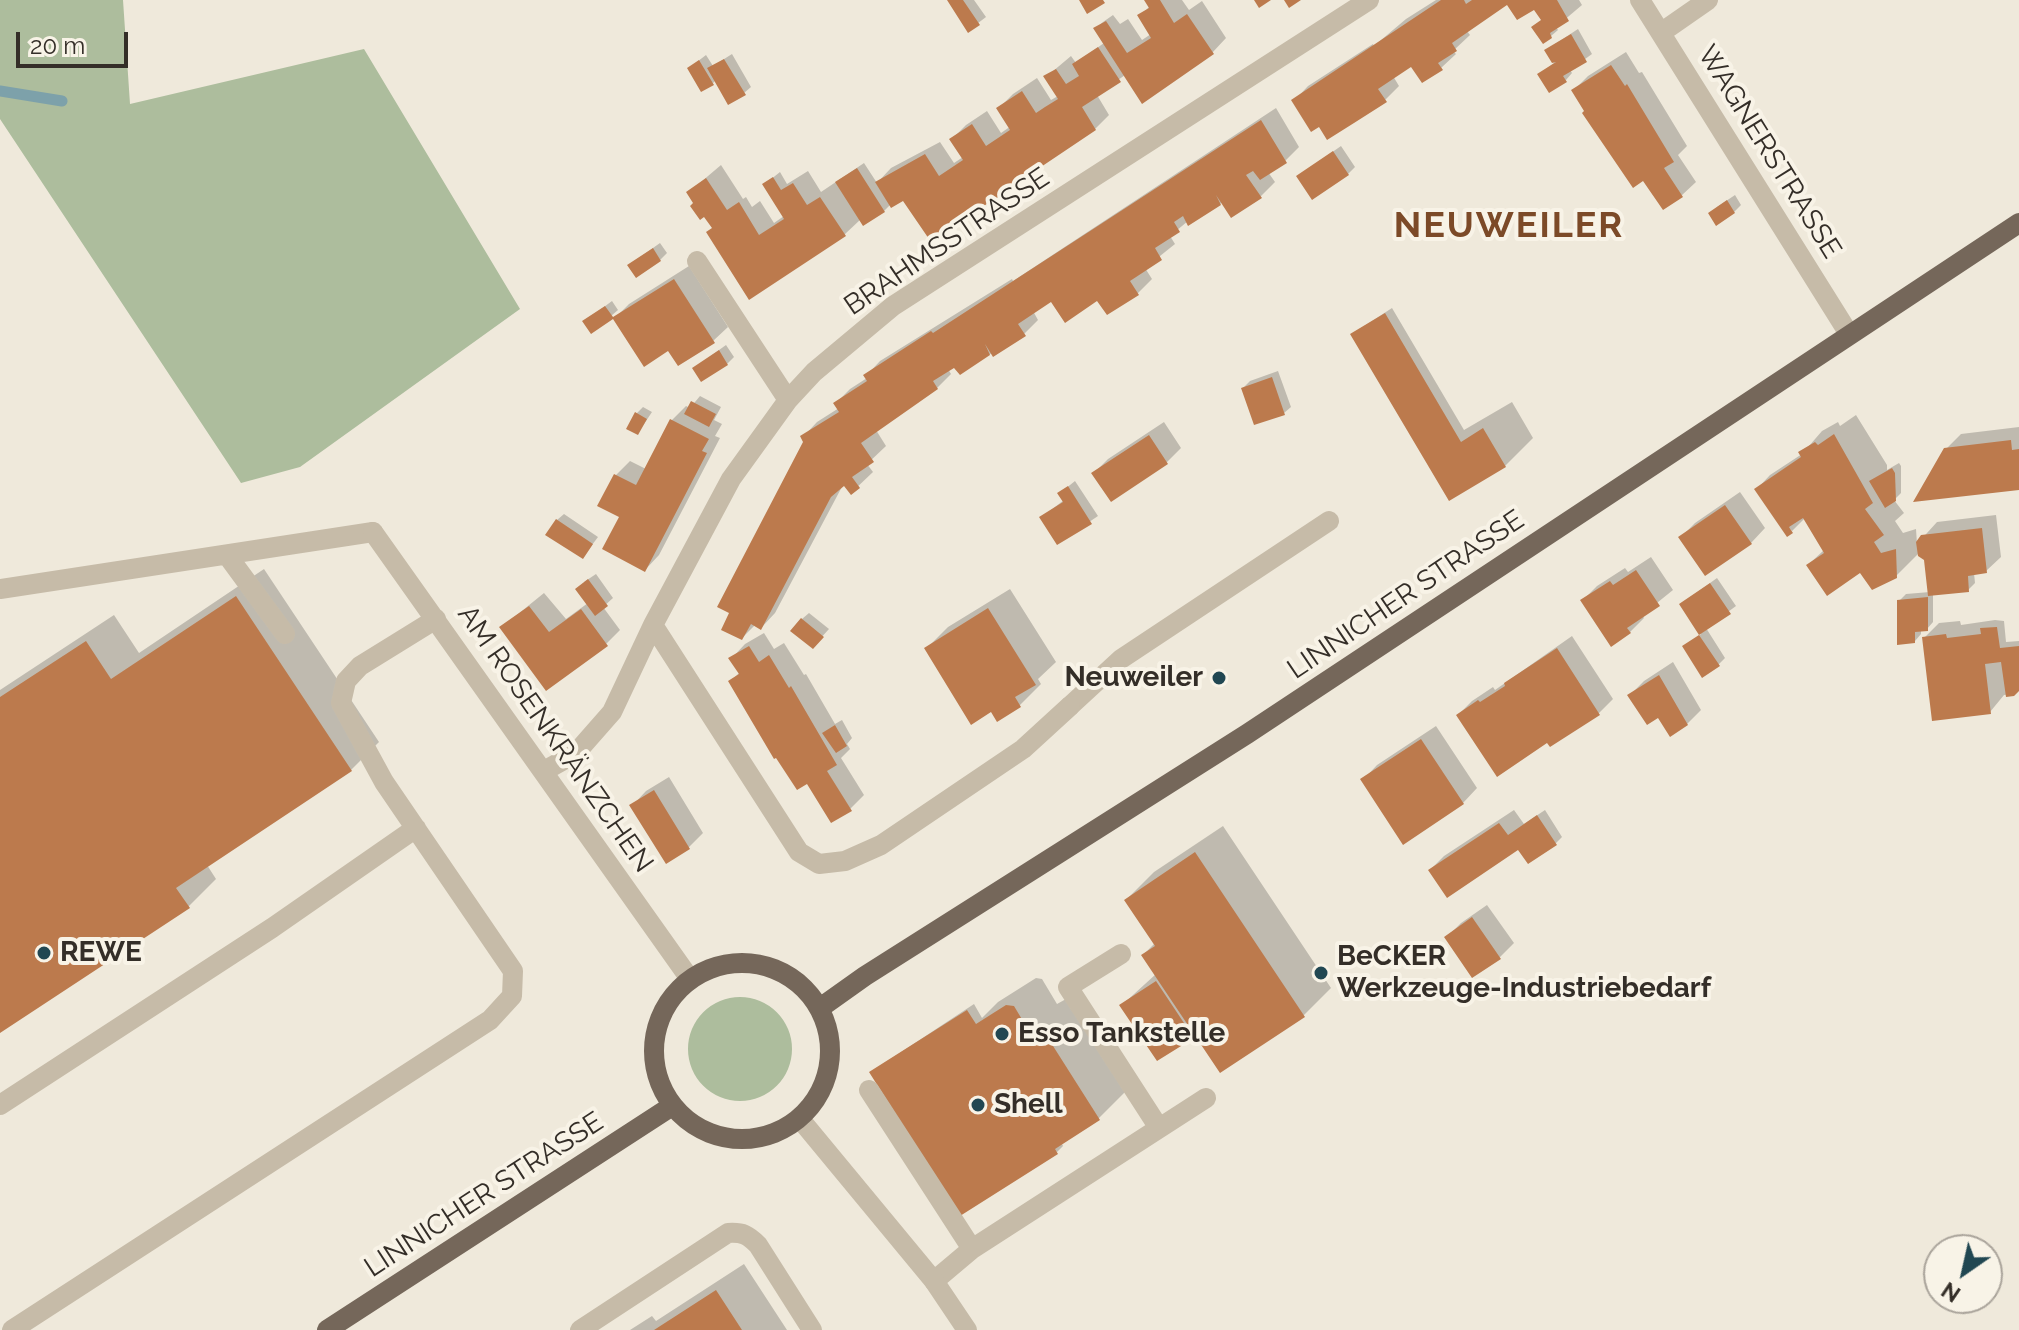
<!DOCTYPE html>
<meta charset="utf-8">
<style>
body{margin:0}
#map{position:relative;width:2019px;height:1330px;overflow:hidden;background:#efe9db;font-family:Raleway,sans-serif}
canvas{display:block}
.north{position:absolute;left:1923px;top:1234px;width:80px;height:80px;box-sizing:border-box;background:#f8f3e7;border:2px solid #aaa49b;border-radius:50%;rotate:214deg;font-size:22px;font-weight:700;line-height:32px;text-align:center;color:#342e28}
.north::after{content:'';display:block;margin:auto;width:28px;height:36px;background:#214752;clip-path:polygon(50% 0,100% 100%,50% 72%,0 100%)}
.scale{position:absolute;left:16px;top:32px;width:112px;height:36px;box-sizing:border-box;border:4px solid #342e28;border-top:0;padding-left:10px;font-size:24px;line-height:28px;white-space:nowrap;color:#342e28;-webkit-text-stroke:6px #f8f3e7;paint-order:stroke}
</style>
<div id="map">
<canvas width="2019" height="1330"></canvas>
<div class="north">N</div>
<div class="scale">20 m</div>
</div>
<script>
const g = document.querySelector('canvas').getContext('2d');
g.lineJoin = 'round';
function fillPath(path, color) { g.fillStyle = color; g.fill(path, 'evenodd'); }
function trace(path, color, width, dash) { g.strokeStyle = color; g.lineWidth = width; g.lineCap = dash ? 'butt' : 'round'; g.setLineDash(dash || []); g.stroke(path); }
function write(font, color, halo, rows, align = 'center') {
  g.font = font + ' Raleway,sans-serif'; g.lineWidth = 8; g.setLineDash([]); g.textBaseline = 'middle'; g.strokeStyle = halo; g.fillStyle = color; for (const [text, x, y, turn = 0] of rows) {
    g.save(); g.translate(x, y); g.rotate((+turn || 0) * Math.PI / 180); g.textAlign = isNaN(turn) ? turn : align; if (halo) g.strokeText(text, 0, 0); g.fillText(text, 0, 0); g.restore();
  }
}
const green = new Path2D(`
 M0,0H123L130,104L364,49L520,309L300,467L241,483L0,119Z
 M688 1049a52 52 0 1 1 104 0a52 52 0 1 1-104 0Z`);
const shadow = new Path2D(`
 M950,0H974L986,17L969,30Z
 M1146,0H1182L1189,10L1202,1L1226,38L1212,53L1125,75L1097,95L1109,115L1095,129L891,204L884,211L861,219L844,235L749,298L713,227L688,193L721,165L743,199L746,197L752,207L760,201L774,223L784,216L765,184L780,172L787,184L808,171L821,192L864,163L877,183L891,168L940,142L954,163L963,157L952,139L966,125L987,111L1001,133L1011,126L999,108L1013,94L1037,78L1051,100L1058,96L1046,77L1071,56L1076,63L1104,43L1096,28L1103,22L1113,15L1120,24L1128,19L1142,40L1151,34L1140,16L1150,6Z
 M1436,0H1579L1582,5L1556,27L1558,30L1551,36L1535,7L1508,2L1467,31L1470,35L1453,51L1456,54L1441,68L1412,64L1393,76L1399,86L1385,100L1319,124L1294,101L1308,86L1373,44L1374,46L1406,19Z
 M1578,29L1592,54L1570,70L1572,73L1566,80L1539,74L1554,63L1546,50Z
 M1626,52L1639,73L1642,72L1687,146L1678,155L1696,182L1681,196L1644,179L1587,111L1573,91L1588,76Z
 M732,54L751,87L744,93L716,80L713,83L689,68L706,55L713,66Z
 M1276,108L1299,147L1285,161L1268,172L1275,182L1260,197L1223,202L1189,224L1188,221L1170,236L1175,244L1145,268L1152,279L1138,293L1098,299H1051L1033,311L1038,320L1024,334L960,372L955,365L948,369L951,374L937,388L876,430L886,446L867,464L873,472L852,492L844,483L775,613L761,628L755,625L742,638L806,442L803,437L817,422L839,408L836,403L850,389L867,378L866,376L880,361L1012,279L1013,281Z
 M1341,146L1355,167L1348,174L1298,176Z
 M1735,195L1741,205L1734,212L1717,207Z
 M660,243L667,253L660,260L629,265Z
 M689,266L728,327L713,341L669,349L615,318L629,304Z
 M612,301L618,310L611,316L585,321Z
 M1392,308L1464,430L1512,402L1533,438L1505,466L1449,499L1352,334Z
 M726,345L734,357L727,364L694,368Z
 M1278,371L1291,407L1284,413L1243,388L1250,381Z
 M700,396L721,407L714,420L722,424L715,436L720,438L659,555L645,570L622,516L616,475L630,461L646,469L672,420L686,406L690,408Z
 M643,407L652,412L638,433L637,413Z
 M1856,415L1887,465V470L1899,463L1901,466V493L1894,500L1904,513L1895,521L1903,533L1916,529L1917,544L1937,522L1996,515L2001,557L1986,571L1974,573L1975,583L1968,590L1933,594V622L1927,629H1921V634L1915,641L1899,601L1906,594L1930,592L1926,559L1918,554L1895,577L1860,569L1808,565L1824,550L1805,518L1792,531L1756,490L1770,475L1802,454L1822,431L1838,422L1840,426Z
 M1164,422L1181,448L1167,462L1111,499L1094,473L1108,459Z
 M2019,427V488L1946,449L1961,434Z
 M1075,481L1098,516L1058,543L1042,517L1064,500L1060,493Z
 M1740,492L1765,528L1751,543L1706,573L1681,537L1695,523Z
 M564,514L598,537L583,557L557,520Z
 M1651,557L1673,590L1642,615L1644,618L1630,632L1583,600L1597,586L1625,568L1628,572Z
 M264,569L379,742L351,770L207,865L216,879L188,907L0,1030V690L114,615L139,653Z
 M596,574L613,598L603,607L620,630L606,644L502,627L544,593L566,619L588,603L584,582Z
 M1717,578L1736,606L1706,628L1725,658L1718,665L1685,646L1701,634L1681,604Z
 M1010,589L1056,662L1038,679L1041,684L1020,705L998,719L992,709L926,649L948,627Z
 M809,613L829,629L819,640L802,619Z
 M1995,620L2004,621L2006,642L2019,641V689L2014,694L2004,695L1990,712L1924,638L1939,623L1960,621L1961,625Z
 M764,633L774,649L784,643L804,675L806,674L835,724L842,720L852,738L847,744L850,749L841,758L864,795L850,809L808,782L731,681L740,672L731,659L745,644Z
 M1572,636L1613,699L1599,713L1548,741L1458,715L1472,701L1493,687L1495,690Z
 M1673,662L1701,710L1687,724L1658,716L1630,695L1644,681Z
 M1436,726L1477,788L1463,803L1363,780L1377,765Z
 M669,777L703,833L689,847L666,861L632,806L646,791Z
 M1514,810L1524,824L1545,810L1562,837L1556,843L1519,848L1430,870L1444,856Z
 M1223,826L1331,988L1304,1015L1195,1033L1192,1036L1122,1005L1156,974L1143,955L1155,943L1126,900L1154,872Z
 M1487,905L1514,943L1499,958L1447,937L1461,923Z
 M1036,978L1042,979L1057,1004L1066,999L1126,1091L1099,1118L1061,1142L1063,1146L1057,1152L871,1072L974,1004L982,1018L998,1002Z
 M744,1264L787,1330H630L652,1316L656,1321Z`);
const stream = new Path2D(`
 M0,91L62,101`);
const building = new Path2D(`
 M947,0H963L980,25L968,33Z
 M1079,0H1103L1105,3L1087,14Z
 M1144,0H1160L1174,23L1187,14L1214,54L1142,104L1093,28L1106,21L1127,53L1151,38L1137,15L1149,8Z
 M1254,0H1271L1259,8Z
 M1284,0H1301L1289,8Z
 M1441,0H1464L1466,4L1472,0H1557L1569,21L1550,33L1552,38L1543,44L1531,27L1541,20L1534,10L1517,20L1507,5L1452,43L1457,51L1438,63L1443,70L1422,83L1411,67L1378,89L1387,102L1354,123L1327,140L1319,127L1311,132L1291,100Z
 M1571,34L1587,62L1563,76L1567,82L1549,93L1537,74L1556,62L1552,63L1544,50Z
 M1098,47L1121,82L1082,107L1096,130L1026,177L1025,181L929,239L903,201L891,208L875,182L925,154L939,176L963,160L949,139L972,124L986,146L1010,130L996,108L1022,91L1036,113L1045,107L1058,99L1043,76L1056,69L1066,84L1079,76L1072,64Z
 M724,59L746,95L728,105L707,68Z
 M699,60L714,85L701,92L687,68Z
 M1611,65L1625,86L1627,84L1674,162L1664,168L1683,197L1663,210L1643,181L1633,188L1582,113L1584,111L1571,90Z
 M1261,120L1287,163L1260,180L1253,171L1246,175L1262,198L1231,218L1216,195L1221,205L1188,226L1183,216L1174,222L1180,232L1155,248L1162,260L1130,281L1139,295L1107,315L1097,301L1065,323L1051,302L1018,324L1026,336L993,357L985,344L990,355L960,375L954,368L933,381L938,389L861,443L874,462L852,477L860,488L851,495L844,486L831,497L761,630L751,624L742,640L721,630L729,613L717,607L803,442L800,436L839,412L833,403L867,381L863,375L931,331L933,333Z
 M1333,151L1349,175L1312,200L1296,176Z
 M857,168L885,212L863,226L835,182Z
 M773,177L781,190L793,183L807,205L820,197L846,236L749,300L706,232L712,228L704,217L700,220L690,206L693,203L686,192L706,178L727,210L739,202L759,235L784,219L762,184Z
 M1727,200L1735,213L1716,226L1708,213Z
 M653,248L661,261L636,278L627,265Z
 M674,279L715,343L678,366L668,351L644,367L613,319L591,334L582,321L605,306L613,317Z
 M1385,313L1461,442L1483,428L1506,467L1449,501L1350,334Z
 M719,350L728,365L701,382L692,368Z
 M1272,377L1285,415L1254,425L1241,388Z
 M691,401L716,414L709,427L684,414Z
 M635,412L647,419L638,435L626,429Z
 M670,419L709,439L702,451L707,453L645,572L602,549L619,517L597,506L614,474L636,485Z
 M1834,434L1873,503L1865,509L1884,535L1874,542L1881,553L1896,549L1897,578L1872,590L1860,573L1827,596L1806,565L1824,553L1803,518L1789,527L1793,533L1787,537L1754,489L1801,457L1798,452L1815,442L1818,445Z
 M1149,435L1168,464L1111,502L1091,473Z
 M2011,440L2012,450L2019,449V490L1913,502L1944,448Z
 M1892,468L1895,473L1896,501L1885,508L1869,481Z
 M1068,486L1092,524L1057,545L1039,517L1063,502L1057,493Z
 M1725,505L1752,544L1705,576L1678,537Z
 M556,519L593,544L583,559L545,535Z
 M1982,528L1987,573L1968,576L1969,592L1928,596L1924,560L1918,556L1916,542L1921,535Z
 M1636,570L1660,606L1627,628L1631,633L1611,647L1580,600L1610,581L1613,585Z
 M588,579L608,606L595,616L575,589Z
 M1710,583L1731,614L1699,635L1679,604Z
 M236,596L352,771L176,888L190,908L0,1033V697L86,641L111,679Z
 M1928,597V631L1915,632V643L1897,645V600Z
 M529,606L549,632L581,609L608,646L546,691L499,627Z
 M988,608L1036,685L1015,697L1021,707L997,722L991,712L971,725L924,648Z
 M801,618L824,637L813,649L790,631Z
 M1997,627L2000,648L2019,646V691L2014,696L2006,697L2001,662L1985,664L1991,714L1932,721L1922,637L1946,634L1947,638L1981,634L1980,628Z
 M1699,635L1720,666L1702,678L1682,646Z
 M749,646L759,662L769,655L789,688L791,686L837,765L827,771L852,811L831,823L807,784L797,790L776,758L774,759L728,681L739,674L728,658Z
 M1557,648L1600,715L1550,747L1547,743L1497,777L1456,715L1478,700L1480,702L1505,686L1504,683Z
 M1659,675L1688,725L1670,737L1658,718L1647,725L1627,695Z
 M835,725L847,746L836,753L822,733Z
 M1421,739L1464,804L1403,845L1360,779Z
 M654,790L690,849L666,864L629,805Z
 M1537,815L1557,845L1528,864L1518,850L1447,898L1428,870L1499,823L1508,835Z
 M1195,852L1305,1017L1220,1073L1141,955L1155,946L1124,900Z
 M1472,917L1501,959L1472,978L1444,937Z
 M1156,981L1194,1038L1157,1061L1119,1005Z
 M1006,1005L1014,1006L1029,1031L1037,1025L1041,1027L1100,1120L1055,1149L1058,1154L960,1216L869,1072L967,1010L976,1024Z
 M716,1290L742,1330H654Z`);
const service = new Path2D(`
 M227,555L285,634
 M0,589L373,532
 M1070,706L1121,659L1329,521
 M1121,954L1068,987L1159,1128
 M869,1090L972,1249
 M0,1105L272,928L416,828
 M934,1281L972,1249L1206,1098
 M12,1330L490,1020L512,996L513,971L384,782L341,703L346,681L360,666L436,619
 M580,1330L728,1233C743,1232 748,1235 758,1245L812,1330`);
const minor = new Path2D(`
 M1640,0L1849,334
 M1662,32L1708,0
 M697,261L788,400
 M373,532L690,979
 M653,625L799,852L819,864L845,861L881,845L1023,749L1070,706
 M544,771L576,753L612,712L653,625L731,479L788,400L814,372L893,306L1369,0
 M800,1119L934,1281L967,1330`);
const primary = new Path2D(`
 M654 1051a88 88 0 1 1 176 0a88 88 0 1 1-176 0Z
 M820,1008L865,976L1247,734L2019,223
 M327,1330L672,1106`);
const markers = [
 [1219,678,8,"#214752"],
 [44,953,8,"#214752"],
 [1321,973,8,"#214752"],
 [1002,1034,8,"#214752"],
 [978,1105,8,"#214752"]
];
const streetNames = [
 ["WAGNERSTRASSE",1769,152,58],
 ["BRAHMSSTRASSE",947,242,-34],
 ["LINNICHER STRASSE",1406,595,-34],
 ["AM ROSENKRÄNZCHEN",555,739,55],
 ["LINNICHER STRASSE",484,1195,-33]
];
const poiNames = [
 ["Neuweiler",1203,678,"right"],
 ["REWE",60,953],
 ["BeCKER",1337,957],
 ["Werkzeuge-Industriebedarf",1337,989],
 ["Esso Tankstelle",1018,1034],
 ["Shell",994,1105]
];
const districtNames = [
 ["NEUWEILER",1509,226]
];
fillPath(green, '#adbd9d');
fillPath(shadow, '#0003');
trace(stream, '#7da1aa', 11);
fillPath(building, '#bc7a4d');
trace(service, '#c6bba8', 20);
trace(minor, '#c6bba8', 20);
trace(primary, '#75675a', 20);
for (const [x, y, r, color] of markers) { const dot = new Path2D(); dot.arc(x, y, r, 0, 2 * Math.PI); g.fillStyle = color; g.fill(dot); trace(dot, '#f8f3e7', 3); }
write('28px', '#342e28', '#f8f3e7', streetNames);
write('bold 28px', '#342e28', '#f8f3e7', poiNames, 'left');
g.letterSpacing = '2px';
write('bold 36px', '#7c4a28', '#f8f3e7', districtNames);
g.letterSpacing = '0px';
</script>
